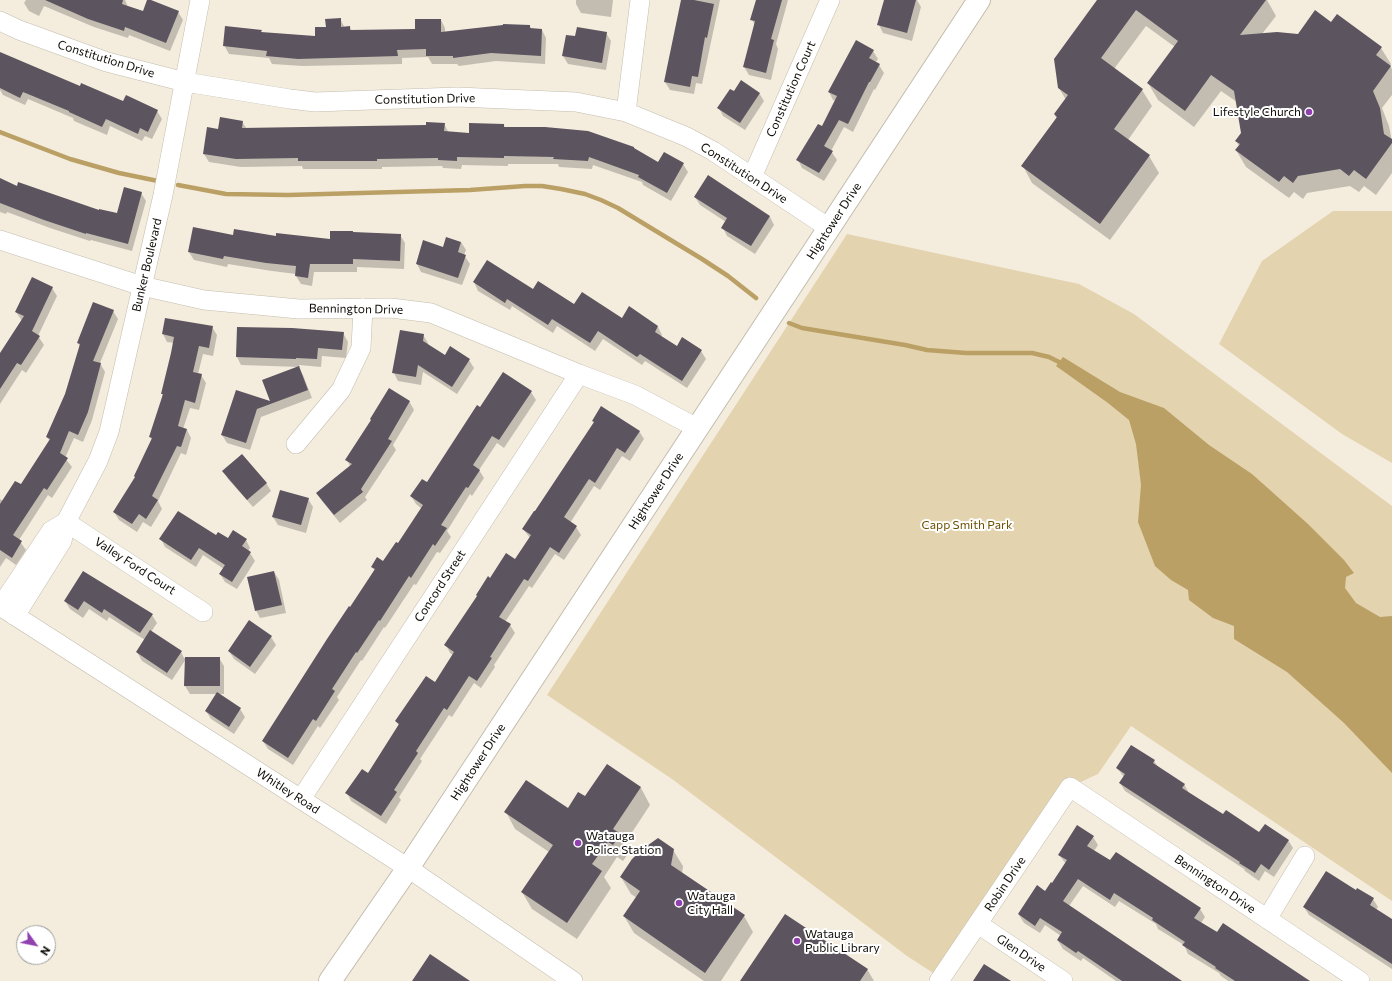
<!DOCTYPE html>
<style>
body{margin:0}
#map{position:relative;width:1392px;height:981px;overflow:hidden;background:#f4edde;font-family:Commissioner,sans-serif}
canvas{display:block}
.north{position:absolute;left:16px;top:925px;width:40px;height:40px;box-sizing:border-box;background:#fff;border:1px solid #9f9e9c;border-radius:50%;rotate:123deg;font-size:11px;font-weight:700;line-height:16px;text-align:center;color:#0e0c07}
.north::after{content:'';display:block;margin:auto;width:14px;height:18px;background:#9140af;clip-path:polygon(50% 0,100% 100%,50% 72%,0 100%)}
</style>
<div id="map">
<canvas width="1392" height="981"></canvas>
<div class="north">N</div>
</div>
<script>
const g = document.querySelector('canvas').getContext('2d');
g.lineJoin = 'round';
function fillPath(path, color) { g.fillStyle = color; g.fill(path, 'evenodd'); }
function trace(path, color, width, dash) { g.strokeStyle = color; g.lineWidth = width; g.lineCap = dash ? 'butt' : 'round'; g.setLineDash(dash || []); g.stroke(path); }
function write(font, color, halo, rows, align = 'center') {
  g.font = font + ' Commissioner,sans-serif'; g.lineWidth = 4; g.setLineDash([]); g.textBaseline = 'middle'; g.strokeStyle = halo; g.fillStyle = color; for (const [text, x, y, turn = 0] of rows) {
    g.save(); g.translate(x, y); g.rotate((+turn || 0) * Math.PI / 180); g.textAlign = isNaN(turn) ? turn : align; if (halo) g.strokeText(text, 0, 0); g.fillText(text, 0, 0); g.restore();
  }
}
const green = new Path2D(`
 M1333,211H1392V463L1342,434L1219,344L1262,261Z
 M847,234L1079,284L1134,314L1392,506V901L1131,726L1098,774L1070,787L941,978L907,956L672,779L547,695Z`);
const water = new Path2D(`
 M1063,357L1120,392L1164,408L1209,445L1252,474L1308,524L1344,560L1354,573L1346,577L1345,588L1356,603L1380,617L1392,616V773L1344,723L1287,672L1234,639V626L1213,618L1189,600L1188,590L1171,580L1155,566L1138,522L1141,485L1136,444L1129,420L1108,403L1056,366Z`);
const shadow = new Path2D(`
 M26,0H125L128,7L144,12L149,0L178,12L183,20L170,51L129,35L128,38L94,27L44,6L39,16L29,11L24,3Z
 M576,0H613L611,17L581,13L576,4Z
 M682,0H720L702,84L696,83L694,94L670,90L665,82Z
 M757,0H788L776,44L778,49L771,80L749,75L744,67L755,25L752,20Z
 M885,0H917L921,7L912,41L883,33L879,25Z
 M1098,0H1267L1276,16L1262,34L1298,35L1331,24L1381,48L1391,64L1390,66L1392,69V95L1382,108L1389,126L1392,141V173L1376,195L1364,186L1359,192L1350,186L1307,193L1303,199L1294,192L1289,198L1246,167L1236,150L1239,146L1236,141L1242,133L1237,102L1221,91L1194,127L1158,100L1148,83L1175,47L1146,26L1114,69L1142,90L1152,106L1128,140L1149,156L1159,173L1110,240L1032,183L1023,166L1057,119L1055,115L1066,100L1059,88Z
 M340,19L345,28L350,27L352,31L416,30L441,20L445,28V33L530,26L532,30H542L546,38L545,64L496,61L459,66L457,64H432L428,57L402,58V64L303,66L272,64L269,58L229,54L224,45L261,31L262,33L316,37L327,28Z
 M606,33L611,41L606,70L568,64L563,56L576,37Z
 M873,51L878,59L875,63L879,65L884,73L875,90L874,89L853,132L844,127L831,151L837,160L824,181L802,168L798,160L822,128L836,101L833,100L829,92Z
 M0,84L80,88L124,102L157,111L162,119L152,139L145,136L142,141L110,126L107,135L74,121L73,118L28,99L25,105L3,95L0,90Z
 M759,93L764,101L745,130L723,116L719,108Z
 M242,122L247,129L427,126L444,124L449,133L470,134L504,125L505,128L658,163L683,164L688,172L671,201L643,185L642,182L593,165L592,169L559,167L558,164H508V166L462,165L461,169L443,168L442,166L382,167V169H303L302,166L241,167L209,162L204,154L208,128L219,130Z
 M708,177L770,217L774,225L755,254L727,236L723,228L726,222L700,205L695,197Z
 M0,180L17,187L99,211L117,215L141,193L146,201L132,251L91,240L90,241L50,228L7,212L6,214L0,212Z
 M353,233L400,235L405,243L404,269L357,267V272H314L312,286L301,284L296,276V274L272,271L228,264L227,267L194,260L189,252L234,236L331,241Z
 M424,241L443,248L461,242L466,250L464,255L470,264L462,285L421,272L417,264Z
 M32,279L52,288L57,296L38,336L44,345L26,373L22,370L0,404V355L22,321L16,312Z
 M474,282L533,291L575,306L622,319L658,327L662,335L661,337L677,347L701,351L706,359L687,388L645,361L642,365L603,339L595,351L557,326L553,333L512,306L510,310L478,291Z
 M113,311L118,319L100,363L105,372L92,420L83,442L74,438L65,458L72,467L52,498L48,495L19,540L26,550L16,565L6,558L0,567V499L3,501L21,486L50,441L47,437L66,394L80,347L78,343Z
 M212,327L217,335L213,356L203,354L198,374L201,375L206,383L199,410L190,408L183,429L187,430L191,438L186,455L181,453L158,501L162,509L151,527L143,522L137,532L119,520L114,512L136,478L152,440L150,436L163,396L162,394L174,343L167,342L163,334Z
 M343,333L348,342L346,358L322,356L321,367L299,365L300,367L241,365L237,357Z
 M423,335L428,343V345L445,356L469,360L474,368L457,394L423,372L421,385L398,381L394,373Z
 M298,367L303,375L312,398L261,417L250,450L227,443L222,435L236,392L271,403Z
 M503,374L531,392L536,400L504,448L497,443L479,470L484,478L472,496L470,494L447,531L451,537L440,553L437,552L416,585L414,584L385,628L384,627L362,661L361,660L337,697L339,700L320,728L318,726L293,765L268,749L263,741L375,571L372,567L383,563L399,545L422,509L416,504L411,496L428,484L480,408Z
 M409,401L414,410L393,445L396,450L365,497L367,500L340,523L322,501L317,493L350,466L347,460Z
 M594,423L639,431L644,439L630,461L622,456L600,490L594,486L570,523L576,527L581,535L564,560L555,554L532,588L529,586L505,622L510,625L515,633L494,665L495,667L481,688L474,683L452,717L449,715L420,759L422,761L399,797L401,800L386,824L351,801L347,793L369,774L399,726L396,721L436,684L453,655L450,653L446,645L490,579L515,561L530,538L523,529Z
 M224,471L266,483L271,491L253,507L228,479Z
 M308,499L313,507L306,533L278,525L273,517Z
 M216,537L228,539L246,540L250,548L248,551L250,553L255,561L237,589L225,582L220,574L224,569L203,555L196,567L165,547L161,539Z
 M83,572L152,615L157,623L151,632L181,652L184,658H219L224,666V694H218L240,709L245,717L234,734L211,719L206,711L217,694H190L185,686L186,659L172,680L142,661L137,652L145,640L109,617L107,621L89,609L83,618L70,609L65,601Z
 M274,572L279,580L286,613L260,618L256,610Z
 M271,637L276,645L255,674L234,659L229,651Z
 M1154,761L1158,767L1184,784L1189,793L1224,816L1259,834L1288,840L1293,848L1274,877L1265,871L1259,881L1245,871L1244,869L1125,791L1120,783L1124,777L1117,768Z
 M607,765L641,788L650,805L625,843L630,851L623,861L617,857L604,877L611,888L577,939L532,909L522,892L549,852L515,829L506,812L568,809L585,798Z
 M1093,837L1098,845L1094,851L1110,862L1200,909L1205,917L1201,923L1309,981H1228L1221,976L1219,973L1188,954L1184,945L1158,929L1156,924L1119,901L1115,907L1083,886L1069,906L1181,981H1116L1083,958L1081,961L1063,949L1058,941L1061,936L1045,925L1040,933L1024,923L1019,915L1046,892L1053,884L1066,864L1059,855Z
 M673,850L683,866L682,874L744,916L753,932L721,981H704L634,933L624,916L637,898L631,894L621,877Z
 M1356,891L1373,899L1378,907L1376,910L1392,920V969L1309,915L1304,907Z
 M867,969L874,981H742Z`);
const stream = new Path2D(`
 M0,132L70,159L119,173L158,181
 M178,185L226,194L288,195L470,190L525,186H542L561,189L585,194L601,200L618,208L702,259L728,276L756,298
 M789,323L802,328L905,345L927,350L966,353H1032L1049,357L1063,364`);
const building = new Path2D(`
 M45,0H123L122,4L143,11L147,0H151L179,11L166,43L125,27L124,31L88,19Z
 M681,0H694L714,4L707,38L705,37L698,77L692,76L690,87L664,82Z
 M756,0H782L771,39L774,40L766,73L743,67L755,21L750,20Z
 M884,0H916L907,33L877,25Z
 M1097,0H1266L1240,35L1277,32L1298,34L1315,10L1331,22L1337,14L1382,47L1376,55L1391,66L1373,91L1380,108L1384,134L1392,139V143L1366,179L1354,170L1349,176L1340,169L1298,176L1293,183L1284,176L1279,182L1235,150L1240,144L1235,141L1241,133L1234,91L1211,75L1185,111L1147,83L1178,41L1136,10L1101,58L1143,89L1114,129L1150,155L1100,224L1021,166L1057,117L1054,114L1068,95L1058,88L1054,59Z
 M341,18V27L350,26V30L415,29V19H441V32L503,25V24L530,25V28L542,29L541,56L491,53L453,58V56H426V49L397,50L398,56L298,59L266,56L267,51L223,46L225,26L262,30L261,32L315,36V27H326L325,19Z
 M577,27L607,32L602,63L562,56L566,35L575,36Z
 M856,40L874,50L869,58L880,64L870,82H869L848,124L839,120L824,146L833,151L819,173L796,160L818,124L822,126L837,96L828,92Z
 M0,52L80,86L81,83L123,101L126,95L158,110L148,132L140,128L138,134L106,119L102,127L69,112V111L23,92L20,98L0,88Z
 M741,80L760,93L740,123L717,108L730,89L734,91Z
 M220,117L243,121L242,128L426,125V122L445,123L444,131L469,133V123L504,124V127H545L588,131L634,147V148L658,162L664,152L684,163L667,193L638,177L639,175L589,157L588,161L553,159L554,157L504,156V158L457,157V161L438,160V158L377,159V161H298V158L236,159L203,154L207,127L218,129Z
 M708,175L770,216L751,246L721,228L727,218L694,197Z
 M0,178L17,186L18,182L99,210V209L117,213L124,187L142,192L128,244L86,233V234L44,220L0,203Z
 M193,227L233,235L234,229L276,236V233L330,239V231H353V232L401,234L400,261L353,259V264H310L308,278L295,276L296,266L266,263L224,256L223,259L188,252Z
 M446,237L461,242L458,252L466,255L458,278L416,264L423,240L443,247Z
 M487,260L533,289L538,281L574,304L582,292L622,318L629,306L658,326L655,332L677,346L682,337L702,350L682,381L640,354L637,357L598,331L590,343L552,319L548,325L507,299L505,303L473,282Z
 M32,277L53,287L32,331L40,336L21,365L17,363L0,389V353L24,316L15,312Z
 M93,302L114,310L93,361L101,363L88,412L78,435L69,431L60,453L68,458L47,490L44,488L13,535L22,541L12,558L0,550V504L15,481L21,484L50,439L46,437L65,394L80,344L77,343Z
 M165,318L213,326L209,348L199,346L193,372L202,374L195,403L185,400L178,426L187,429L181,447L177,446L152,496L158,500L146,519L139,514L132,524L113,512L135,477L134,476L152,438L149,437L163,394H161L171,353L174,337L162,334Z
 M237,327L292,328L344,332L342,350L318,348L317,359L296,358V359L236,357Z
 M400,330L424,334L423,341L445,355L450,346L470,359L452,387L418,365L416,377L392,373Z
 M299,366L308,390L257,409L246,443L221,435L236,390L270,401L262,380Z
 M503,372L532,391L499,440L492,436L473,465L480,470L468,488L466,487L441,525L447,528L435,546L433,544L411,578L409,576L380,621L379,620L357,653L356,652L332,689L335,691L316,721L313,719L288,758L262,741L327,639L349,606L350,607L375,569L371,567L377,557L383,561L396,542L398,543L423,505L410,496L422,479L427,482L477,405L480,407Z
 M389,388L410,401L388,439L392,441L361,489L363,492L334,515L316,493L352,464L345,460L371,420L370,419Z
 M601,406L640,431L625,453L617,448L595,483L589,479L564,517L577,526L559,553L550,547L528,581L524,579L499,617L511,624L490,657L492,658L477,681L469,676L447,710L444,708L416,751L418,753L394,790L397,792L381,816L345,793L362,769L368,773L399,724L395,721L426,676L435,682L454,652L444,645L477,596L476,595L488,576L490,578L506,553L515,559L531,535L522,529L534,511H535L594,422L592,421Z
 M242,454L267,483L247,500L222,471Z
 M280,490L309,498L301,525L272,517Z
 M178,511L216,535L218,532L228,538L233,530L247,539L242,546L251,552L232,582L219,574L225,565L199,548L191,560L159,539Z
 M83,571L153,614L140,633L104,609L102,613L84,601L78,610L64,601Z
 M274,571L282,605L255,611L247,577Z
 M249,620L272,636L250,667L228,651Z
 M150,630L182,651L167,673L136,652Z
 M185,657H220V686H184Z
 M217,692L241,708L229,727L205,711Z
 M1131,745L1155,760L1153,763L1185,784L1182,788L1223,814L1226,810L1259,832L1265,824L1289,840L1269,870L1261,864L1255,873L1239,863L1240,862L1119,783L1125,774L1116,768Z
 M607,764L641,787L613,829L621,834L613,845L608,842L592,864L602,871L567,923L521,892L553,845L504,812L526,780L568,808L578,792L585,796Z
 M1077,825L1094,836L1087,846L1110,860L1116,852L1201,908L1194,918L1217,932L1223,923L1310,981H1235L1215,968L1216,967L1182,945L1185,942L1152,920L1153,918L1114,893L1110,900L1078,879L1063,901L1182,981H1122L1078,951L1076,953L1057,940L1062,932L1040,918L1035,926L1018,914L1037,885L1045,891L1051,882L1052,883L1067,860L1058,855Z
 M658,838L674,849L671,865L745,915L705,973L623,916L640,891L620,877L632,859L644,848Z
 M1326,871L1356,890L1357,888L1374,898L1370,905L1392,919V964L1303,907Z
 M785,914L868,969L860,981H740Z
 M430,954L470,981H412Z
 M984,964L1011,981H973Z`);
const minor = new Path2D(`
 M0,21L19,30L107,62L185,82L290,99L315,102L457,97L576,102L626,112L687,137L713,151L829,228
 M626,112L640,0
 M752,177L830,0
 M0,240L142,286L204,300L299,309L391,308L431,313L579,374L635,395L697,428
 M296,444L341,390L361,348L363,308
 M66,522L203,612
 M0,606L408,868L573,981
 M1,606L51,531L66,522
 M15,616L62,541L66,522L98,461L109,432L163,195L200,0
 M301,799L579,374
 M1267,919L1305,856
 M978,924L1063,981
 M939,981L1070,787L1360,981`);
const major = new Path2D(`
 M330,981L408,868L979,0`);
const markers = [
 [1309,112,4,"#9140af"],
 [578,843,4,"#9140af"],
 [679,903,4,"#9140af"],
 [797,941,4,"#9140af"]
];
const streetNames = [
 ["Constitution Drive",106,59,17],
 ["Constitution Court",791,89,-66],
 ["Constitution Drive",425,99,-1],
 ["Constitution Drive",744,173,33],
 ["Hightower Drive",834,221,-57],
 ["Bunker Boulevard",147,265,-77],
 ["Bennington Drive",356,309,1],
 ["Hightower Drive",656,491,-57],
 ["Valley Ford Court",135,566,33],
 ["Concord Street",440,586,-57],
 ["Hightower Drive",478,762,-57],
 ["Whitley Road",288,791,33],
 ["Robin Drive",1005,884,-56],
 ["Bennington Drive",1215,884,34],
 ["Glen Drive",1021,953,34]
];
const poiNames = [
 ["Lifestyle Church",1301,112,"right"],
 ["Watauga",586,836],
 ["Police Station",586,850],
 ["Watauga",687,896],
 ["City Hall",687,910],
 ["Watauga",805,934],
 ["Public Library",805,948]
];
const parkNames = [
 ["Capp Smith Park",967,525]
];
fillPath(green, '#e4d3af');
fillPath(water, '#baa065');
fillPath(shadow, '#0003');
trace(stream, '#baa065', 4.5);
fillPath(building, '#5c545f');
trace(minor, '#c3bdae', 20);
trace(major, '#c3bdae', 24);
trace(minor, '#fff', 19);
trace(major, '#fff', 22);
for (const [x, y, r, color] of markers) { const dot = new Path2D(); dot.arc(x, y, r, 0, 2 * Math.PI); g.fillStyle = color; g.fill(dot); trace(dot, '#fff', 1.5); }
write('12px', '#0e0c07', '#fff', streetNames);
write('12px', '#0e0c07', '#fff', poiNames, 'left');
write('12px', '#6b5002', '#fff', parkNames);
</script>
